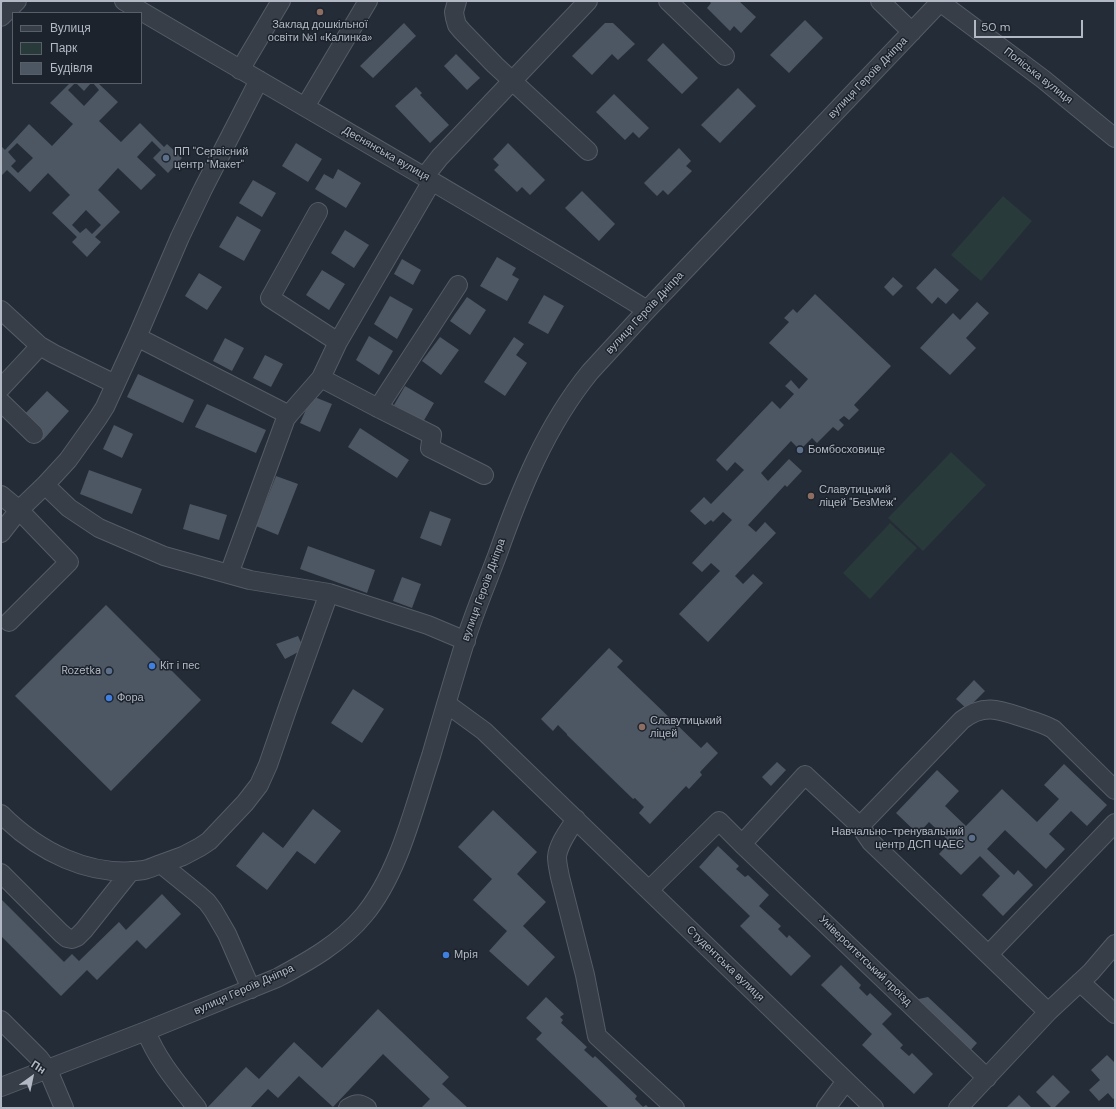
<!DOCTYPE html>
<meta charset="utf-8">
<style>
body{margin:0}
#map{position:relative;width:1116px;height:1109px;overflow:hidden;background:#242c37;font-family:"DM Sans",sans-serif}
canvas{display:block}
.frame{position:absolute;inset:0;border:2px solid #b2b9c4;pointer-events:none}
.legend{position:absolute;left:12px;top:12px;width:130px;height:72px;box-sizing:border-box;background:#1d232c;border:1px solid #595f69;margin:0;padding:5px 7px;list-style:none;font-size:12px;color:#b2b9c4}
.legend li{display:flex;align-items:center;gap:8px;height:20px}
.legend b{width:20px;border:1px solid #595f69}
.north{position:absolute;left:12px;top:1057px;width:40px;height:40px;-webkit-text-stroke:3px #1d232c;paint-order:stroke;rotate:33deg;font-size:11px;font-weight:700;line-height:16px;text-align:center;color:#b2b9c4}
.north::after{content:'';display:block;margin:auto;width:14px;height:18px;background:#b2b9c4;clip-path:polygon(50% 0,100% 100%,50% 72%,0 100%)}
.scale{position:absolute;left:974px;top:20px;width:109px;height:18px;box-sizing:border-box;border:2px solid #b2b9c4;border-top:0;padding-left:5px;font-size:12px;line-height:14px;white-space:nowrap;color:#b2b9c4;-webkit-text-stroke:3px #1d232c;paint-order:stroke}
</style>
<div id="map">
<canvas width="1116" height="1109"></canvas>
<div class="frame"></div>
<ul class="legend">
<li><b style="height:5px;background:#373e48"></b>Вулиця</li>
<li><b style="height:11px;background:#293a3a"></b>Парк</li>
<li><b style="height:11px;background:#4d5663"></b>Будівля</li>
</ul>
<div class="north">Пн</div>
<div class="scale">50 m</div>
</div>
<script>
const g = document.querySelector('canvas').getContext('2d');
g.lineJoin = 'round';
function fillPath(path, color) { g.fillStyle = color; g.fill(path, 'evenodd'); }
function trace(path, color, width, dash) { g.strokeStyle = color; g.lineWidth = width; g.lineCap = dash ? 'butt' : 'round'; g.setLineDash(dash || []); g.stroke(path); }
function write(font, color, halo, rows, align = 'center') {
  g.font = font + ' "DM Sans",sans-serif'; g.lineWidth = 3; g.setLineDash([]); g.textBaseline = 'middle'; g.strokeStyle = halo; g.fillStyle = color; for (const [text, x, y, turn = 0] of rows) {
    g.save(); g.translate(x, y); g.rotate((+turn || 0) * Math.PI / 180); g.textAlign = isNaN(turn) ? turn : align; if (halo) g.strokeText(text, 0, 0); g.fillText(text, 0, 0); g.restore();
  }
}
const green = new Path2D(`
 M1003,196L1032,221L981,281L951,255Z
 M951,452L986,485L923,551L888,518Z
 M890,523L917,548L870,599L843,573Z`);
const building = new Path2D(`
 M709,1H739L756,17L741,33L734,26L730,31L707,8L711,3Z
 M805,20L823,38L789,73L770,55Z
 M404,23L416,36L373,78L360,66Z
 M605,23H613L635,44L618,60L612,54L592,75L572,56Z
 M663,43L698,78L682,94L647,60Z
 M456,54L480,78L467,90L444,66Z
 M70,83H75L68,90L84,106L99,90L93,83H98L118,102L99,121L121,142L140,123L164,147L167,144L182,158L168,173L153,158L161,150L152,141L137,157L156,175L141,190L118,168L98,190L120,212L95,237L101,242L87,257L72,242L77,237L52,213L70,195L48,173L30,192L7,170L2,175L1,174V146L5,150L29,124L52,146L73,124L50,103ZM17,143L33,158L18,173L11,166L16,161L8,152ZM86,210L101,225L92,234L86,228L80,233L72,225Z
 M76,83H91L84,91Z
 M416,87L422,93L420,95L449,125L430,143L395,106Z
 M738,88L756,106L720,143L701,125Z
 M614,94L649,128L639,138L633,132L625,140L596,112Z
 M296,143L322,159L308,182L282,166Z
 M508,143L545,180L530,195L522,187L517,192L494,170L499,165L493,159Z
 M679,148L691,161L686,166L692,171L668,195L663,190L657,196L644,183Z
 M338,169L361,183L346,208L315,189L324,174L333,179Z
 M253,180L276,193L262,217L239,203Z
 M582,191L615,224L599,241L565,208Z
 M237,216L261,230L244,261L219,247Z
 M345,230L369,245L354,268L331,253Z
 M497,257L516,268L512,275L519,279L507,301L480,286Z
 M402,259L421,270L413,285L394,274Z
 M935,268L959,290L946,304L938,297L932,304L916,288Z
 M322,270L345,284L329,310L306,295Z
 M199,273L222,287L207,310L185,296Z
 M893,277L903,286L893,296L884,287Z
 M815,294L891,366L854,405L859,410L849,420L844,416L839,420L844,425L838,431L833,427L817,443L812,438L800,450L791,441L761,473L768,481L789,459L802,471L787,487L785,485L748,525L756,532L765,522L776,533L735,576L743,584L753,574L763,583L708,642L679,614L720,571L711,563L702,572L692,563L732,520L723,512L713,522L711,520L705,525L690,511L704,497L711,504L744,470L735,462L727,471L716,460L772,401L780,409L794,394L785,386L791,380L799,389L808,379L769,343L789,322L784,318L793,309L797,313Z
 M544,295L564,306L548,334L528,323Z
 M390,296L413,309L397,339L374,324Z
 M467,297L486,310L470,335L450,321Z
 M977,302L989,313L966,338L976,348L950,375L920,348L953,313L960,320Z
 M369,336L393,351L379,375L356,360Z
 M440,337L459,350L441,375L422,361Z
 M514,337L524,344L516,355L527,363L505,396L484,382Z
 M225,338L244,348L232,371L213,361Z
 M265,355L283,364L271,387L253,378Z
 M138,374L194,400L183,423L127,397Z
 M405,386L434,403L423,422L394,405Z
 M47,391L69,411L43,440L20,419Z
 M312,396L332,404L320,432L300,423Z
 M207,404L266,430L256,453L195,427Z
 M114,425L133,434L122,458L103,449Z
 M360,428L409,460L397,478L348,447Z
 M89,470L142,489L132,514L80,494Z
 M276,476L298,484L278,535L256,526Z
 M190,504L227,515L219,540L183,529Z
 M430,511L451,519L441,546L420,538Z
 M308,546L375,570L367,593L300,569Z
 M402,577L421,584L412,608L393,601Z
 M106,605L201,700L111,791L15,696Z
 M298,636L304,649L285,659L276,644Z
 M609,648L623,661L617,667L701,748L707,742L718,753L700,772L702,775L689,789L686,786L650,824L639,813L644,807L635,798L633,799L567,735V734L558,725L553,731L541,719Z
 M974,680L985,691L967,709L956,699Z
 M353,689L384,709L362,743L331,723Z
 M777,762L786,770L771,786L762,777Z
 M1064,764L1107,805L1087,826L1071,811L1049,834L1065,849L1046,869L1005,830L987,849L1014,875L1018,870L1033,885L1003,916L982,895L1000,876L980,856L961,875L939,854L950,842L929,822L918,834L896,813L937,770L959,791L945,806L966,826L1002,789L1037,822L1059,799L1044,785Z
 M313,809L341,831L315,864L297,851L267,890L236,866L263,832L283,848Z
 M493,810L537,852L517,874L546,902L523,926L555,957L528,986L489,951L507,931L473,900L492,879L458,847Z
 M718,846L739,866L736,869L745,877L748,875L769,895L759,906L781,926L778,929L787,938L789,935L811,956L791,976L740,926L750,916L699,867Z
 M162,894L181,914L146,949L137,940L97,980L87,970L61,996L1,936V899L64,962L72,954L79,961L119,922L126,930Z
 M841,965L861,985L859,988L867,996L870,993L892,1014L882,1024L903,1045L900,1048L909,1056L912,1053L933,1074L914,1094L862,1045L872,1034L821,985Z
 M546,997L564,1014L560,1017L563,1020L561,1023L587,1047L584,1050L593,1058L595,1056L637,1096L635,1099L643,1107L646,1105L649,1108H609L536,1039L542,1033L526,1018Z
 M928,997L977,1043L969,1052L914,1000Z
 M378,1009L449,1077L442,1084L468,1108H421L430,1099L383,1054L333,1107L299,1076L278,1098L268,1089L250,1108H207L246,1067L259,1079L294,1042L322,1068Z
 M1107,1055L1115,1063V1098L1113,1099L1108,1093L1099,1101L1089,1090L1100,1080L1091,1070Z
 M1053,1075L1070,1092L1054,1108H1052L1036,1092Z
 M1019,1095L1032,1108H1006Z`);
const minor = new Path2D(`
 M124,1C298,104 475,204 647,310
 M457,1L454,12L455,18L457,25L462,31L495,65L588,151
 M668,1L725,56
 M880,1L912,32
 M940,2L1043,79L1115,138
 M1,17L17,1
 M240,70L281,1
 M305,107L368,1
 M425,176L440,157L588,1
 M318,212L270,298L338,342
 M1,310L40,346L54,354L115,384
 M137,337L289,415
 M321,378L378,408L432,435L430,448L484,475
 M1,388L40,346
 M1,402L34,434
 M378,408L458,285
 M45,485L69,508L99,528L164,556L250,580L329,593
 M1,495L19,510L69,562L9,622
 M1,533L19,510L45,485L68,460L98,418L105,407L137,337L180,237L203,189L259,80
 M229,574L286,418L321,378L338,342L432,181
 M447,704L484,731L874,1108
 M1,814C38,851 89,878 144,870C149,869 155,866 161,864L198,894L207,902L213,910L227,934L251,989
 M576,819C569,830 558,844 557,857C557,864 559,871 560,877L585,975L597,1036L675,1108
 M860,826L962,720C984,703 1000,710 1024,718C1034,721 1044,724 1053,729L1115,790
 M742,844L987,1078
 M161,864L183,856L200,847L209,841L245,803L259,785L268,765L288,707L329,593L428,625L466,641
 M1,873L61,933L67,938L72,939L77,937L84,930L131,871
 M649,890L719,821L742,844L805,775L860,826L871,842L1048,1012L958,1108
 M989,954L1115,823
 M1080,982L1115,1014
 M1048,1012L1091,972L1115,944
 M1,1020L39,1058L48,1070L64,1108
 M146,1031C157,1060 178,1084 197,1108
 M1,1087L146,1031L277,978C309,961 341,943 364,915C399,873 414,807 431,756C442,718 453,680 465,642C474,613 486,585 497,556C520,491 546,426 590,372L647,310L941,1
 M348,1108C356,1103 360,1103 367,1108
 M826,1108L846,1081`);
const markers = [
 [320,12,4,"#8d6e63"],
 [166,158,4,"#5c6f8a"],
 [800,450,4,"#5c6f8a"],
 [811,496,4,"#8d6e63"],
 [152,666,4,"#3f7fe0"],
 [109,671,4,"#5c6f8a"],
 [109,698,4,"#3f7fe0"],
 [642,727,4,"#8d6e63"],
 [972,838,4,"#5c6f8a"],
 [446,955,4,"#3f7fe0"]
];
const poiNames = [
 ["Заклад дошкільної",320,25,"center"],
 ["освіти №1 «Калинка»",320,38,"center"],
 ["ПП \"Сервісний",174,152],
 ["центр \"Макет\"",174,165],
 ["Бомбосховище",808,450],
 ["Славутицький",819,490],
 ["ліцей \"БезМеж\"",819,503],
 ["Кіт і пес",160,666],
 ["Rozetka",101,671,"right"],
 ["Фора",117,698],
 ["Славутицький",650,721],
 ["ліцей",650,734],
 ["Навчально-тренувальний",964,832,"right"],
 ["центр ДСП ЧАЕС",964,845,"right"],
 ["Мрiя",454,955]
];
const streetNames = [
 ["Поліська вулиця",1038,76,38],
 ["вулиця Героїв Дніпра",868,78,-46],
 ["Деснянська вулиця",386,154,30],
 ["вулиця Героїв Дніпра",645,313,-47],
 ["вулиця Героїв Дніпра",484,590,-70],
 ["Університетський проїзд",865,961,44],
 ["Студентська вулиця",725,964,44],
 ["вулиця Героїв Дніпра",244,990,-24]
];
fillPath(green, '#293a3a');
fillPath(building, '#4d5663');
trace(minor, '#555c66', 20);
trace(minor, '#373e48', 18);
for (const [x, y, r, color] of markers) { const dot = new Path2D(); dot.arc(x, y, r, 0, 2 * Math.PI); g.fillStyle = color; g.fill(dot); trace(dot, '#1d232c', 1.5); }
write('11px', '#b2b9c4', '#1d232c', poiNames, 'left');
write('11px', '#b2b9c4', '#1d232c', streetNames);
</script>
